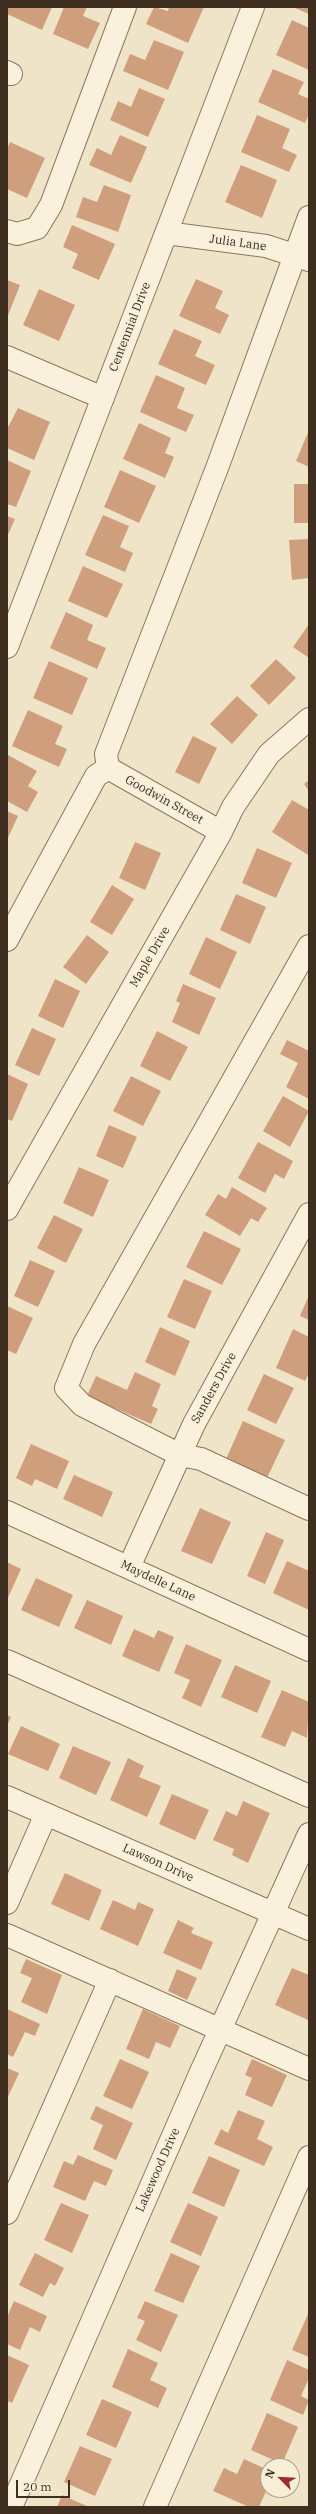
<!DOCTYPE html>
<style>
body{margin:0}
#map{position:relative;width:316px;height:2514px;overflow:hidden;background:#f0e4c8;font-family:"IBM Plex Serif",serif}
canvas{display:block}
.frame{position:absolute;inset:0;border:8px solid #3d2e20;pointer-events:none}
.north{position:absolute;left:260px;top:2458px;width:40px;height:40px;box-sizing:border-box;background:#f7eed8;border:1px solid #ada18e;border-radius:50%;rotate:294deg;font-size:11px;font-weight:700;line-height:16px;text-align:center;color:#3d2e20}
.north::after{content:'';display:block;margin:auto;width:14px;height:18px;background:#9e2a2b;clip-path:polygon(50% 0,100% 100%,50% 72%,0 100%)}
.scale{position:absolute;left:16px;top:2480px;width:54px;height:18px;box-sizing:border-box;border:2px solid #3d2e20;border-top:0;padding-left:5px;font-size:12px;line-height:14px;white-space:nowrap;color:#3d2e20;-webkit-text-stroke:3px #f7eed8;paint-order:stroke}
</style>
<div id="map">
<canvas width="316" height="2514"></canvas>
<div class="frame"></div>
<div class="north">N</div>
<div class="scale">20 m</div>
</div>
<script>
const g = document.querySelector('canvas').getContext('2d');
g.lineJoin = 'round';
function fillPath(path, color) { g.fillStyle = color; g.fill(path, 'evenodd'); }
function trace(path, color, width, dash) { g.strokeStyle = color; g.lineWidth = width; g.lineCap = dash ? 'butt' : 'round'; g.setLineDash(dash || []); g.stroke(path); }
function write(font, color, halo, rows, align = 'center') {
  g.font = font + ' "IBM Plex Serif",serif'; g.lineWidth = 3; g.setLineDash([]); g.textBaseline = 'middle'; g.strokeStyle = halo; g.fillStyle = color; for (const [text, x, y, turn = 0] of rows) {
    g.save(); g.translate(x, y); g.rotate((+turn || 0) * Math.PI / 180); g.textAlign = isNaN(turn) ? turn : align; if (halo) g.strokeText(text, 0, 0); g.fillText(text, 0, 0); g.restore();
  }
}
const building = new Path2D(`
 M8,7H52L42,30L7,14Z
 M64,7H87L83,16L100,23L88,49L53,34Z
 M154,7L168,11L169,7H204L188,43L146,24Z
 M296,7H309V14L295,8Z
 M292,20L309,28V70L276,55Z
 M154,40L184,52L168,90L123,71L130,54L145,60Z
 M273,69L304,82L298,94L309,99V114L305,123L258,102Z
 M139,88L165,99L148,137L110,120L118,101L131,107Z
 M257,115L290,129L282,148L297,155L289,172L241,152Z
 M120,135L147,147L131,183L89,165L97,148L111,155Z
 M10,142L45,158L27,198L7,189V149Z
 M241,165L277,180L262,218L225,202Z
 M104,185L131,195L118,232L76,217L83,197L97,202Z
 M72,225L115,244L99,280L72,268L78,254L63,247Z
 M196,279L223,291L215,308L229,315L220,334L179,316Z
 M7,280L20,285L7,318Z
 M39,289L75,305L59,341L23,325Z
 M174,329L202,341L195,356L215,365L206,385L158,364Z
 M156,375L185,388L177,408L194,415L186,432L140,412Z
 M18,408L50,422L34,460L7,448V429Z
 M139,423L171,438L165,453L174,457L165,478L123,459Z
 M309,430V467L296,461Z
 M7,460L31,471L16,507L7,504Z
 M120,470L156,486L139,523L104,507Z
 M294,484H309V523H294Z
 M103,515L129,526L120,547L133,553L125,572L85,555Z
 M7,516L15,519L7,537Z
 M309,539V578L292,580L289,540Z
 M83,566L123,584L107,618L68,601Z
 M66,612L93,625L87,640L106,648L97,669L50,648Z
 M309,624V658L293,647Z
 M276,659L296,678L269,705L250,686Z
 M49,661L88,678L72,715L33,698Z
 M237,696L258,715L232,744L210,724Z
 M28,710L63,726L55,744L67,749L59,767L12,746Z
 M193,736L217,748L199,784L175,772Z
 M8,755L37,771L28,786L38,792L27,812L7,801Z
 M309,780V791L304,784Z
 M292,800L309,810L308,855L272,832Z
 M7,811L18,816L7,840Z
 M135,842L161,853L145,890L119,878Z
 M257,848L292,863L276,898L242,883Z
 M112,885L134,899L112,935L90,922Z
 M236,894L266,907L250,944L220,930Z
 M87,935L109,952L86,984L63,967Z
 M206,937L237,952L220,989L189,974Z
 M55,979L80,991L63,1028L38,1016Z
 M183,984L216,998L199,1035L172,1022L180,1003L176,1001Z
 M32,1028L56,1039L39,1076L15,1065Z
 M157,1031L188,1047L170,1081L140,1066Z
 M287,1040L309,1051V1099L286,1087L298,1063L280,1054Z
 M7,1074L28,1084L12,1121L7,1119Z
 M131,1076L161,1091L143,1126L113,1111Z
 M283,1096L309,1111L290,1147L263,1131Z
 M109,1125L137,1137L123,1168L96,1156Z
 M258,1142L293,1161L284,1179L275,1174L265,1193L238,1178Z
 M79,1167L109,1180L93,1217L63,1203Z
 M232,1187L267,1208L258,1222L251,1218L240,1236L205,1215L218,1194L226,1199Z
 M54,1215L83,1229L66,1263L37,1248Z
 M204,1231L241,1249L222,1285L186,1267Z
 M30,1260L55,1271L38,1307L14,1296Z
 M184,1279L212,1291L195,1329L167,1317Z
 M309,1295V1320L300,1316Z
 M7,1306L33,1318L16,1354L7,1350Z
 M160,1327L190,1341L175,1376L145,1362Z
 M293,1329L309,1337V1373L305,1381L276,1368Z
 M135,1372L161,1384L152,1406L158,1409L151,1424L87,1396L96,1376L127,1390Z
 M264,1374L294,1388L276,1424L247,1410Z
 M243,1421L285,1440L267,1478L226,1459Z
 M31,1444L69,1461L57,1489L35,1479L32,1486L16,1478Z
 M74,1475L113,1492L102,1517L63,1499Z
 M200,1508L231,1522L212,1564L181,1551Z
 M266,1532L284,1540L265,1584L247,1576Z
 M287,1561L309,1571V1610L273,1593Z
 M7,1562L21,1569L7,1600Z
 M36,1578L73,1595L59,1627L21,1610Z
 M87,1600L123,1616L111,1645L74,1628Z
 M134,1629L154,1638L158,1630L174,1637L159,1672L122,1656Z
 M186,1644L222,1660L201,1707L182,1698L190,1680L174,1673Z
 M235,1665L271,1681L257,1713L221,1697Z
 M282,1690L309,1702L307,1738L292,1731L285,1747L261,1737Z
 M7,1715L11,1717L7,1726Z
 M21,1726L60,1744L48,1771L8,1754Z
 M73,1746L111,1762L96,1795L59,1778Z
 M128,1758L144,1766L139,1777L161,1786L147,1817L110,1800Z
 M172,1794L209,1810L195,1840L159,1824Z
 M243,1801L270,1813L248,1863L232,1855L234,1849L213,1840L226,1811L237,1816Z
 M65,1873L102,1890L89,1921L51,1904Z
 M113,1900L135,1910L138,1902L154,1909L138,1946L100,1929Z
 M178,1920L194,1928L191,1933L213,1942L201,1970L163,1953Z
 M26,1959L62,1975L47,2014L21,2002L32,1978L20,1973Z
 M292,1968L309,1975L308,2020L275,2005Z
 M177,1969L197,1978L187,2000L168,1991Z
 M7,2009L40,2024L35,2036L25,2032L13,2057L7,2054Z
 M143,2009L180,2026L170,2048L156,2042L149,2059L126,2049Z
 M120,2059L149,2072L132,2109L103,2096Z
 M252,2059L287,2075L272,2107L245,2095L252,2078L245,2075Z
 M7,2068L19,2073L7,2099Z
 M96,2106L133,2123L116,2160L93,2149L103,2125L90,2119Z
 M238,2110L265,2121L257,2139L273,2147L264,2166L214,2144L221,2129L228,2133Z
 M78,2155L113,2170L106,2186L94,2181L85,2201L53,2187L64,2161L73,2165Z
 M209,2156L240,2170L224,2207L192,2193Z
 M61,2203L89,2215L72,2253L44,2240Z
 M188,2203L218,2217L201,2256L170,2242Z
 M35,2253L64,2268L55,2286L50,2283L43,2297L19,2285Z
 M171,2253L200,2266L183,2303L154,2291Z
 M14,2301L47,2316L40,2332L30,2327L20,2350L7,2344V2317Z
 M145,2301L178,2315L161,2352L136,2340L145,2321L137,2318Z
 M308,2314L309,2315V2357L292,2350Z
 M128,2349L158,2363L150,2380L167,2388L158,2408L112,2387Z
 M7,2355L29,2365L12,2403L7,2401Z
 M287,2360L309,2370V2378L301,2396L309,2400L303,2415L270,2400Z
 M102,2399L132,2412L116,2448L86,2435Z
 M267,2413L298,2427L282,2464L251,2450Z
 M80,2446L112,2459L95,2496L64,2482Z
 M244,2459L268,2470V2487L259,2507H249L213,2491L224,2468L237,2474Z
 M62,2495L89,2507H57Z`);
const minor = new Path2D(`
 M7,72L11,74
 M7,231L17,234L37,228L51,205L125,7
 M166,233L266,246L309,260
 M7,357L103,398
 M7,647L253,7
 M108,768L221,832
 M7,940L96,776L108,768L106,754L217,468L309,217
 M309,946L84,1344L66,1388L82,1405L180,1455L201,1459L309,1509
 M7,1209L221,832L233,807L269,754L309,719
 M7,1512L309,1650
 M129,1567L194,1424L309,1214
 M7,1661L309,1796
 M7,1797L309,1929
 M7,1903L46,1814
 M7,1935L309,2069
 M7,2213L110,1980
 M11,2507L200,2074L309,1834
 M155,2507L309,2157`);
const streetNames = [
 ["Julia Lane",238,243,8],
 ["Centennial Drive",130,327,-69],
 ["Goodwin Street",164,800,29],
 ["Maple Drive",150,957,-60],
 ["Sanders Drive",214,1388,-61],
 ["Maydelle Lane",158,1581,25],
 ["Lawson Drive",158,1863,24],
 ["Lakewood Drive",158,2170,-66]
];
fillPath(building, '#cf9f7d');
trace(minor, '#8d765c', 24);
trace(minor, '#faf1dc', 22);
write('12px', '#3d2e20', '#f7eed8', streetNames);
</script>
